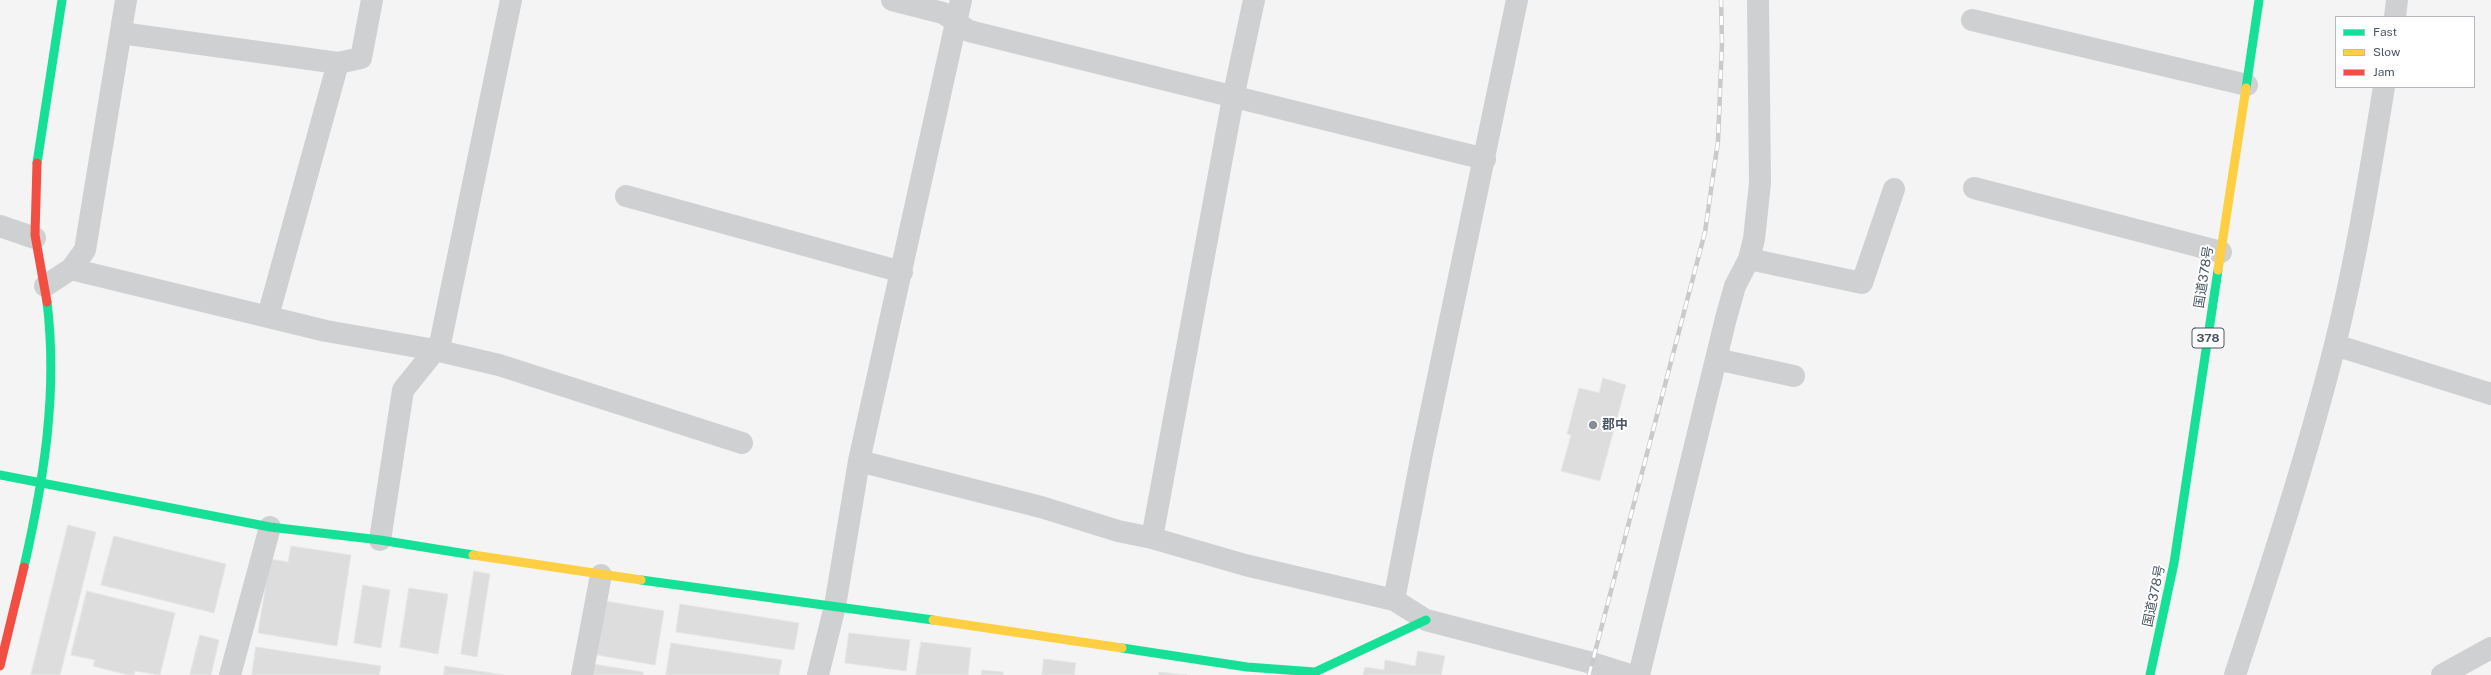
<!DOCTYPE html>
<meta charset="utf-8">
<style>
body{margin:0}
#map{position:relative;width:2491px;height:675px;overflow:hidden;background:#f4f4f4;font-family:"Public Sans",sans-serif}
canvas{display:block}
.legend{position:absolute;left:2335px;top:16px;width:140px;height:72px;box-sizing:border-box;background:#fff;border:1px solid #b7bbc0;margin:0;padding:5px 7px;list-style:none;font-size:12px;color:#4a5661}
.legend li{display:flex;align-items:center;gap:8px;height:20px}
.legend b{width:20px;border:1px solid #b7bbc0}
</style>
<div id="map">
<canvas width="2491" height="675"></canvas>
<ul class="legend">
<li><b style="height:5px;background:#16e098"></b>Fast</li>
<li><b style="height:5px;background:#ffcf43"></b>Slow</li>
<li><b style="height:5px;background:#f24e42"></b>Jam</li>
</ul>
</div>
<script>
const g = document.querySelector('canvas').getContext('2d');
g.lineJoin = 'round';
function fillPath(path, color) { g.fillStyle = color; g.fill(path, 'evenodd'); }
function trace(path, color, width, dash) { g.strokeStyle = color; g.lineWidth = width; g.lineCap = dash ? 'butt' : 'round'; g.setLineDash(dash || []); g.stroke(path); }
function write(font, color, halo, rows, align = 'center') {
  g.font = font + ' "Public Sans","Noto Sans JP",sans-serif'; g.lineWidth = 4; g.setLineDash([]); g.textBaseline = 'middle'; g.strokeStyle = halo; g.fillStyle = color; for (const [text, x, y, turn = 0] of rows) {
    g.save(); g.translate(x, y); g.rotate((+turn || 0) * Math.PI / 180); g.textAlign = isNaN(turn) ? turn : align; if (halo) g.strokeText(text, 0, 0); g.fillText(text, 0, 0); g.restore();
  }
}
const building = new Path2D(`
 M1603,378L1626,385L1600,481L1561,471L1571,435L1567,434L1579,388L1599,393Z
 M68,525L96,532L60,675H31Z
 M114,536L226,564L214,613L101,585Z
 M291,546L351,555L337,646L258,633L270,559L288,562Z
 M474,571L490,574L477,657L461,654Z
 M363,585L390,590L381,648L354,643Z
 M409,588L448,594L438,654L400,647Z
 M87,591L175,613L160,675L135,671L134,675H128L93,666L95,660L71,655Z
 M605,601L664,611L655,665L597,655Z
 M680,604L799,623L794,650L676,632Z
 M849,633L910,640L906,671L845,663Z
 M200,635L219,640L211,675H190Z
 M921,642L971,648L968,675H916Z
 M671,643L782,660L779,675H666Z
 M256,647L381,666L379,675H252Z
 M1418,651L1445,656L1441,675H1363L1365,667L1384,670L1385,660L1415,666Z
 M1044,659L1076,663L1074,675H1042Z
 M593,664L643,672V675H591Z
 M445,666L504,675H444Z
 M982,670L1003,672V675H982Z
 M1159,672L1187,675H1159Z`);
const street = new Path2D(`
 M892,0L943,13L969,31L1485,159
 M2395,17L2397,0
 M1972,20L2247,85
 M121,33L338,63
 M1974,188L2221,252
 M626,196L902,272
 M0,226L35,238
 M1749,259L1862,283L1894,189
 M71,269L326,331L435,350L499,365L742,443
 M45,286L71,269L85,250L126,0
 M268,316L338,63L361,58L372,0
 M2335,345L2491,394
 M1716,359L1794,376
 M859,461L1041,507L1118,531L1152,538L1245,565L1394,600L1426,620L1592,663L1630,675
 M1152,538L1233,98L1254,0
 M380,540L403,390L440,344L511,0
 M1394,600L1422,454L1517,0
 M230,675L270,527
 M582,675L601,575
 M818,675L835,606L859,461L961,0
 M1639,675L1726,318L1735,286L1749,259L1754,239L1760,183L1758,0
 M2235,675C2271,566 2307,456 2335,345C2356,260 2370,173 2384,87
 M2442,675L2491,648`);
const fast = new Path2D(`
 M2246,88L2259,0
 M37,163L62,0
 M0,475L270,527L380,540L473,555
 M24,567C44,479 58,392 47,302
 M641,580L933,620
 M1122,648L1247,667L1315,672L1426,620
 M2150,675L2174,563L2218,270`);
const slow = new Path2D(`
 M2218,270L2246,88
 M473,555L641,580
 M933,620L1122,648`);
const jam = new Path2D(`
 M37,163L35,235L47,302
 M0,666L24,567`);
const rail = new Path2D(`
 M1589,675L1705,232L1718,141L1722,43L1721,0`);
const markers = [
 [1593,425,5,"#868d94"]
];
const shields = [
 [2208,338,32]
];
const shieldNames = [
 ["378",2208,338]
];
const streetNames = [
 ["国道378号",2204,277,-81],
 ["国道378号",2154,596,-78]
];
const poiNames = [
 ["郡中",1602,425]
];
fillPath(building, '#ddddde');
trace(building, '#e5e6e7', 1);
trace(street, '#ced0d2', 22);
trace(fast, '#16e098', 9);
trace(slow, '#ffcf43', 9);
trace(jam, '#f24e42', 9);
trace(rail, '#c9cacc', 4.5);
trace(rail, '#fff', 3, [9]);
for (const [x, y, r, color] of markers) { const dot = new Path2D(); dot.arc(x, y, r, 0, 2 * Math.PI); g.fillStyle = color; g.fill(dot); trace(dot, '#fff', 1.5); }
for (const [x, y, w] of shields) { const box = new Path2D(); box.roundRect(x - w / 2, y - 10, w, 20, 3); g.fillStyle = '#fff'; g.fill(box); trace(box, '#4a5661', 1); }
write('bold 12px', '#4a5661', null, shieldNames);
write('13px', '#4a5661', '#fff', streetNames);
write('bold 13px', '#4a5661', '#fff', poiNames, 'left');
</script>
